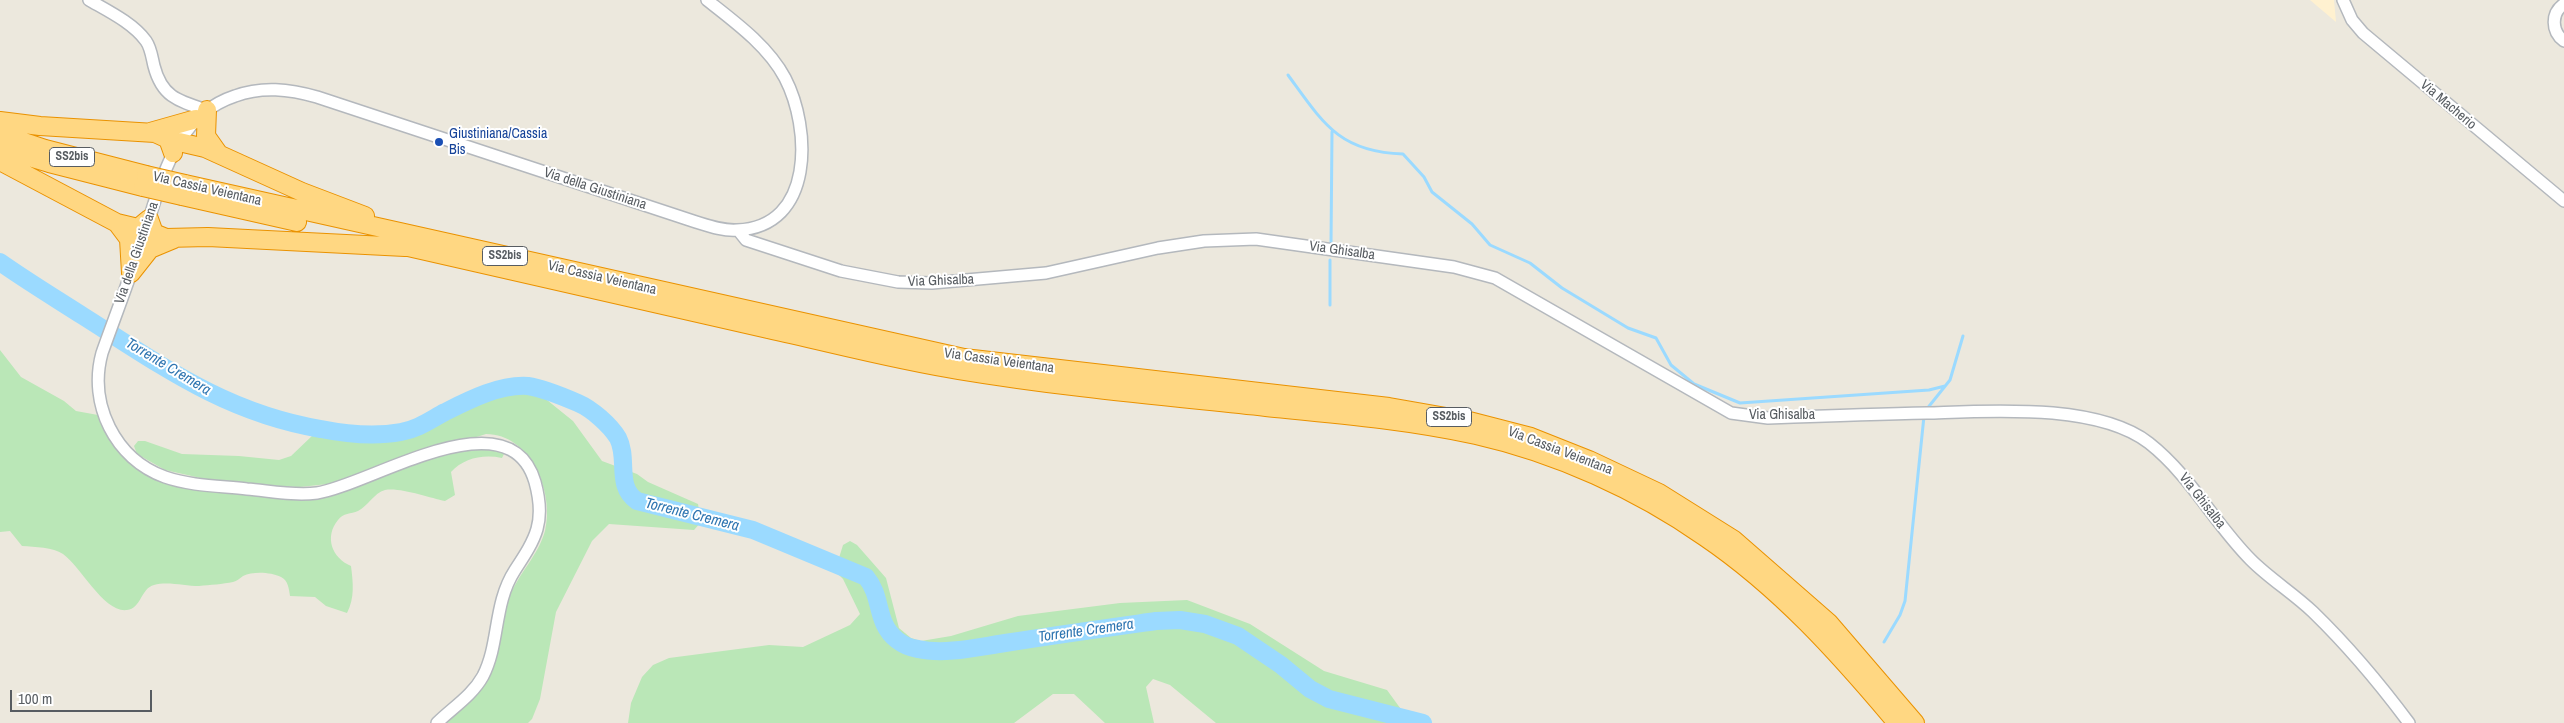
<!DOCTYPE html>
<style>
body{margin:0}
#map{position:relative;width:2564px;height:723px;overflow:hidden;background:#ece8dd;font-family:"Archivo Narrow",sans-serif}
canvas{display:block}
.scale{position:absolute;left:10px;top:690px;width:142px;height:22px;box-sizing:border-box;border:2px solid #575c61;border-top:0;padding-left:6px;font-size:15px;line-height:18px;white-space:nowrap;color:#575c61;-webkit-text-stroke:4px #fff;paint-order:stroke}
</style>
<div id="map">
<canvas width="2564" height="723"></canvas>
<div class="scale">100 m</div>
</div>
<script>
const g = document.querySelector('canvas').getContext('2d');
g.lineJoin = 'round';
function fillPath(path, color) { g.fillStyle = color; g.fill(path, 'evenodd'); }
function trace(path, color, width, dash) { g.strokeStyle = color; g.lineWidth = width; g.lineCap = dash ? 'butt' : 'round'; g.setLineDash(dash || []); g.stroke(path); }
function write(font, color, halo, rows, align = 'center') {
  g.font = font + ' "Archivo Narrow",sans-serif'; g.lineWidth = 4; g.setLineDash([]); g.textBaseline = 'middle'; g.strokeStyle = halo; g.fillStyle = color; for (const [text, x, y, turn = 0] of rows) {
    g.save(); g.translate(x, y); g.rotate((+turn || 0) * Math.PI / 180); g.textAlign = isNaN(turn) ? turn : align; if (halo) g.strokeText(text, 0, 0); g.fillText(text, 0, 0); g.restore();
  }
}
const commercial = new Path2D(`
 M2310,0H2334L2336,22Z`);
const green = new Path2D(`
 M0,350L21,377L64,401L76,411L98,415L114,445L166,482L289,495L343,488L475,444L501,450L504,454L502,458C483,454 464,458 451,472L455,495L445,501C430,498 400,487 385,490C374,493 368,506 358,511C351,514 343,513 338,520C324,537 332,558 351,566C353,582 355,598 347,613L326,606L315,597L290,596C289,589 288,580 281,577C271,572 253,571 243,576C240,578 237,581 233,582C223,584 210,585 199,586C185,586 167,581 154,585C141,588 141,609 127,610C104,613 81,567 63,554C53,547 35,547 22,546L10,531L0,532Z
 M529,393L542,396L573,421L602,461L637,474L648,482L698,504L701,522L694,530L609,524L592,541L556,612L540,699L532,719L528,723H442C458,708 478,699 488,679C492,672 493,661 495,653C499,635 503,616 509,598C518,574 538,556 545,531C555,492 530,434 486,434L328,484L300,487L269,486L205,479L165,470L137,454L134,446L138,441H145L182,454L239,456L279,460L291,456L313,435L324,432L364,438L406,435L422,432L434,422L439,413L450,405L483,396Z
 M850,541L857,545L886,578L899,628L911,638L921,641L951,636L1018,616L1120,603L1187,600L1250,624L1324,671L1387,690L1403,712L1430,723H1216L1170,685L1153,679L1146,687L1154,723H1105L1074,694H1053L1014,723H628L631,703L642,677L653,665L669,658L769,645L803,647L850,625L860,614L843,579L835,571L843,545Z`);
const stream = new Path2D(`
 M1288,75C1323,123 1339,152 1403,154L1424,177L1432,192L1472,224L1490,245L1530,263L1562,288L1628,328L1656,338L1671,365L1694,384L1740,403L1929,390L1945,386
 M1331,244L1332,132
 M1330,305V260
 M1926,410L1950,380L1963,336
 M1884,642L1900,615L1905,601L1924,416`);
const river = new Path2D(`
 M0,262C27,281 55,298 83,316C162,366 226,413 321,429C346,434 375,437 401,432C418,429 430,420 445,412C469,400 500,384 528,386C543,388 564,397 578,403C592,409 610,425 618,438C629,459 615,486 637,501L753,530L866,577C883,597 875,623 897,640C902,644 911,648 918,649C945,655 978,647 1005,643C1055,635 1106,628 1156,621L1180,620L1205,624L1238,636L1281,665L1310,689L1329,699L1423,723`);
const minor = new Path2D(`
 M89,0C108,11 133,23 146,41C151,48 152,58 154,66C162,97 178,101 207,110
 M2343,0L2352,20L2363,33L2564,201
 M2564,4C2551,13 2551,31 2564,41
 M738,230L746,240L841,271L898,282L932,283L1046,273L1158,248L1204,241L1256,239L1454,267L1495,278L1731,413L1768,418C1821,416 1874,414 1927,413C1990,411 2097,403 2149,443C2191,476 2214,523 2251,560C2270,579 2293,593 2313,612C2348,646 2380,684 2409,723
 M437,723C452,708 472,696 483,676C500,643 493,604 515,570C536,538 546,522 535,482C509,393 370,485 317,493C294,496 270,491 247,489C220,486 191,486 165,477C115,459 88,404 102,353C116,314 131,275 144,235C162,181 174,116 235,96C262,86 289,89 317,97L696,222C709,226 723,231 737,230C815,227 811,128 785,78C768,46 735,22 707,0`);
const highway = new Path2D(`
 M207,110L206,136L218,153
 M0,121L40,126L155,133L168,139L173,153
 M150,132L196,119
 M0,134L45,149L146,175
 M179,142L205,148L302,192L365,216
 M0,148L49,163L143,187
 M0,161L117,223L138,228L149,219
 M185,184L964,358L1389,407L1469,421L1531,437L1589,460L1659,493L1734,540L1829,623L1915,723
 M182,196L297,222
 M149,219L154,233L166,238L208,237L405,247
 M117,223L129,239L131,273
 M395,244C520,273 644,301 768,329C832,343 895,360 959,370C1061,387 1164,396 1266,407C1336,414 1407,420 1476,435C1556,453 1638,490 1705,537C1780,588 1839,654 1897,723
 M131,273L150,249L174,239`);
const highwayBridge = new Path2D(`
 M146,175L185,184
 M143,187L182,196`);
const markers = [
 [439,142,5,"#1a4fb4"]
];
const shields = [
 [72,157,45],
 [505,256,45],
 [1449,417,45]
];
const shieldNames = [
 ["SS2bis",72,157],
 ["SS2bis",505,256],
 ["SS2bis",1449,417]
];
const streetNames = [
 ["Via Macherio",2448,105,40],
 ["Via Cassia Veientana",207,189,13],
 ["Via della Giustiniana",595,189,18],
 ["Via Ghisalba",1342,251,8],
 ["Via della Giustiniana",137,253,-71],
 ["Via Cassia Veientana",602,278,13],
 ["Via Ghisalba",941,281,-2],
 ["Via Cassia Veientana",999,361,8],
 ["Via Ghisalba",1782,415],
 ["Via Cassia Veientana",1560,451,21],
 ["Via Ghisalba",2202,501,52]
];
const transitNames = [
 ["Giustiniana/Cassia",449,134],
 ["Bis",449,150]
];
const waterNames = [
 ["Torrente Cremera",168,367,31],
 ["Torrente Cremera",692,515,14],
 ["Torrente Cremera",1086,631,-8]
];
fillPath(commercial, '#fff1d0');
fillPath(green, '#bae7b7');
trace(stream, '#9bdaff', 3);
trace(river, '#9bdaff', 18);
trace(minor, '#b4b8bd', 14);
trace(highway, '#ea9200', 20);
trace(minor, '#fff', 11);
trace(highway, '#ffd782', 18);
trace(highwayBridge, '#ea9200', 20, []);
trace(highwayBridge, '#ffd782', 18);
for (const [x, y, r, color] of markers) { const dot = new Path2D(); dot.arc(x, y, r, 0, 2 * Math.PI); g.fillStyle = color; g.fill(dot); trace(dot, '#fff', 2); }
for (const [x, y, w] of shields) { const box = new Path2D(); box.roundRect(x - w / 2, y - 9.5, w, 19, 4); g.fillStyle = '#fff'; g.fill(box); trace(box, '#575c61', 1); }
write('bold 12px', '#575c61', null, shieldNames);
write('14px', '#575c61', '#fff', streetNames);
write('14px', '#164399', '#fff', transitNames, 'left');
write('italic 15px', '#2e75b1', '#fff', waterNames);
</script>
